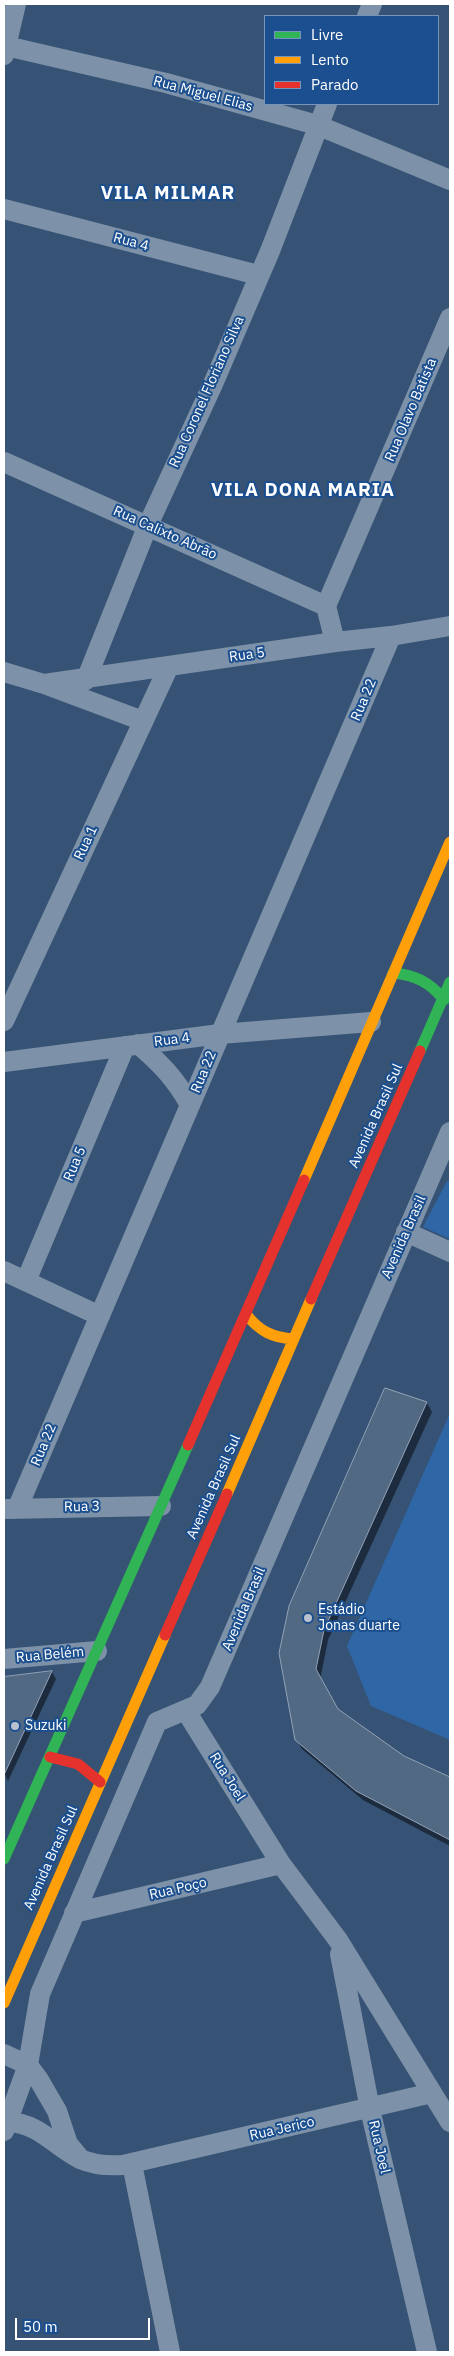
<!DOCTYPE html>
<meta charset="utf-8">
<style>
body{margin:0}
#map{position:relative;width:454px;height:2356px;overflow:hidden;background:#365274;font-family:"IBM Plex Sans",sans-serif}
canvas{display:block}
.frame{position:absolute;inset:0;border:5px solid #fff;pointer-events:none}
.legend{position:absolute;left:264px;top:15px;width:175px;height:90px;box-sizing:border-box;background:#1b4f8f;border:1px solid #7695bc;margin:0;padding:6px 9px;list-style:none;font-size:15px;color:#fff}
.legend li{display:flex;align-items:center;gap:10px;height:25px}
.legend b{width:25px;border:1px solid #7695bc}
.scale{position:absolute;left:15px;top:2318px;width:135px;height:22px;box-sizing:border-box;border:2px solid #fff;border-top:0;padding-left:6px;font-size:15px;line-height:18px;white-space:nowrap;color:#fff;-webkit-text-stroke:4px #1b4f8f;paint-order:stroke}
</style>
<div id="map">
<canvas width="454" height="2356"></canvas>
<div class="frame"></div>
<ul class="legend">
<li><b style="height:6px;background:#30b455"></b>Livre</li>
<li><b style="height:6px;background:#ff9f0a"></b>Lento</li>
<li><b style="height:6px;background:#e5322d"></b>Parado</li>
</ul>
<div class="scale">50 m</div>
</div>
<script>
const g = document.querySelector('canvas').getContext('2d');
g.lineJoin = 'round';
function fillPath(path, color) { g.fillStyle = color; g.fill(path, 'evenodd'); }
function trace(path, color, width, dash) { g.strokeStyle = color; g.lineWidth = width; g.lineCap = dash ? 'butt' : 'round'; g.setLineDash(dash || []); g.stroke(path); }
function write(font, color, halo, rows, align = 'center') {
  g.font = font + ' "IBM Plex Sans",sans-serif'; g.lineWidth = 4; g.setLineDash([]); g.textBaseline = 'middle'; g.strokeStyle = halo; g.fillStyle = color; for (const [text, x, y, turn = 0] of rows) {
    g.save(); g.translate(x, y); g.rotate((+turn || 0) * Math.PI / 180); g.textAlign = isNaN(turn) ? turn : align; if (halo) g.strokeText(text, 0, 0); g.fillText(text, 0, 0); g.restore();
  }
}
const green = new Path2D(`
 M447,1181L450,1182V1239L423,1227Z
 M450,1413V1740L371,1706L347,1646Z`);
const shadow = new Path2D(`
 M427,1403L432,1412L328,1640L320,1680L337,1710L404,1757L450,1778V1846L363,1800L302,1749L296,1739L280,1653Z
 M52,1672L56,1679L8,1781L4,1772V1679Z`);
const building = new Path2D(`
 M385,1388L427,1402L324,1630L316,1669L338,1709L404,1756L450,1777V1840L356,1791L295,1740L279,1653L289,1606Z
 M52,1671L4,1775V1677Z`);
const street = new Path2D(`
 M367,16L372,4
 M6,46L166,83L317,125L450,180
 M4,55L16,4
 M4,209L258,275
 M4,462L326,606
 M335,642L326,606L450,318
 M4,672L44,684L143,721
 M86,680L148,525L213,384L270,251L327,104
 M44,684L335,642L391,636L450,626
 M4,1021L169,666
 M138,1044C161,1064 175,1078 190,1105
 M4,1062L220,1034L371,1022
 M406,1232L450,1252
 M4,1271L100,1316
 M26,1281L125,1046
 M6,1509L161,1506
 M17,1509L391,636
 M4,1659L97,1651
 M186,1711L281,1864L338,1940L450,2122
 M74,1913L281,1864
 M340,1954L370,2109L427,2352
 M4,2054L28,2065L39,2080L57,2111L68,2144L78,2156
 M8,2122C39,2123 54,2146 80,2159C94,2165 109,2166 123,2165L432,2093
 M4,2131L28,2065L40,1994L157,1722L197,1705L210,1687L450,1132
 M132,2164L170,2352`);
const fast = new Path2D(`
 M393,973C415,975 430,982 444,1000
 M420,1051L450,982
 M4,1859L188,1445`);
const slow = new Path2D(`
 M304,1180L450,842
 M246,1314C259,1331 273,1338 294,1339
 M227,1494L311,1299
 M4,2003L165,1635`);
const jam = new Path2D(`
 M311,1299L420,1051
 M188,1445L304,1180
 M165,1635L227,1494
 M50,1757L78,1764L100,1782`);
const markers = [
 [308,1618,5,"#b9c2ce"],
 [15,1726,5,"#b9c2ce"]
];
const streetNames = [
 ["Rua Miguel Elias",203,94,15],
 ["Rua 4",131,242,15],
 ["Rua Coronel Floriano Silva",207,392,-66],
 ["Rua Olavo Batista",411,410,-67],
 ["Rua Calixto Abrão",165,533,24],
 ["Rua 5",247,655,-8],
 ["Rua 22",364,700,-67],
 ["Rua 1",86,843,-65],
 ["Rua 4",172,1040,-7],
 ["Rua 22",204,1072,-67],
 ["Avenida Brasil Sul",376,1116,-66],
 ["Rua 5",75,1164,-67],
 ["Avenida Brasil",404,1237,-66],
 ["Rua 22",44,1445,-67],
 ["Avenida Brasil Sul",214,1487,-66],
 ["Rua 3",82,1507,-1],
 ["Avenida Brasil",244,1609,-67],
 ["Rua Belém",50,1655,-5],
 ["Rua Joel",227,1777,58],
 ["Avenida Brasil Sul",51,1858,-66],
 ["Rua Poço",178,1889,-13],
 ["Rua Jerico",282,2129,-13],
 ["Rua Joel",379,2147,77]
];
const poiNames = [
 ["Estádio",318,1610],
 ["Jonas duarte",318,1626],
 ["Suzuki",25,1726]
];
const districtNames = [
 ["VILA MILMAR",168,194],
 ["VILA DONA MARIA",303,491]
];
fillPath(green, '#2f66a5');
fillPath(shadow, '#0007');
fillPath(building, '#526984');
trace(building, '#92a2b6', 1);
trace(street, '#7d92a8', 20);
trace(fast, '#30b455', 11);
trace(slow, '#ff9f0a', 11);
trace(jam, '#e5322d', 11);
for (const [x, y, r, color] of markers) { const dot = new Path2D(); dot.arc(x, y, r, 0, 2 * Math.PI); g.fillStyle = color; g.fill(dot); trace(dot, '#1b4f8f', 2); }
write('14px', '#fff', '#1b4f8f', streetNames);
write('14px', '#fff', '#1b4f8f', poiNames, 'left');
g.letterSpacing = '1px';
write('bold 19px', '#fff', '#1b4f8f', districtNames);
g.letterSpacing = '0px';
</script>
